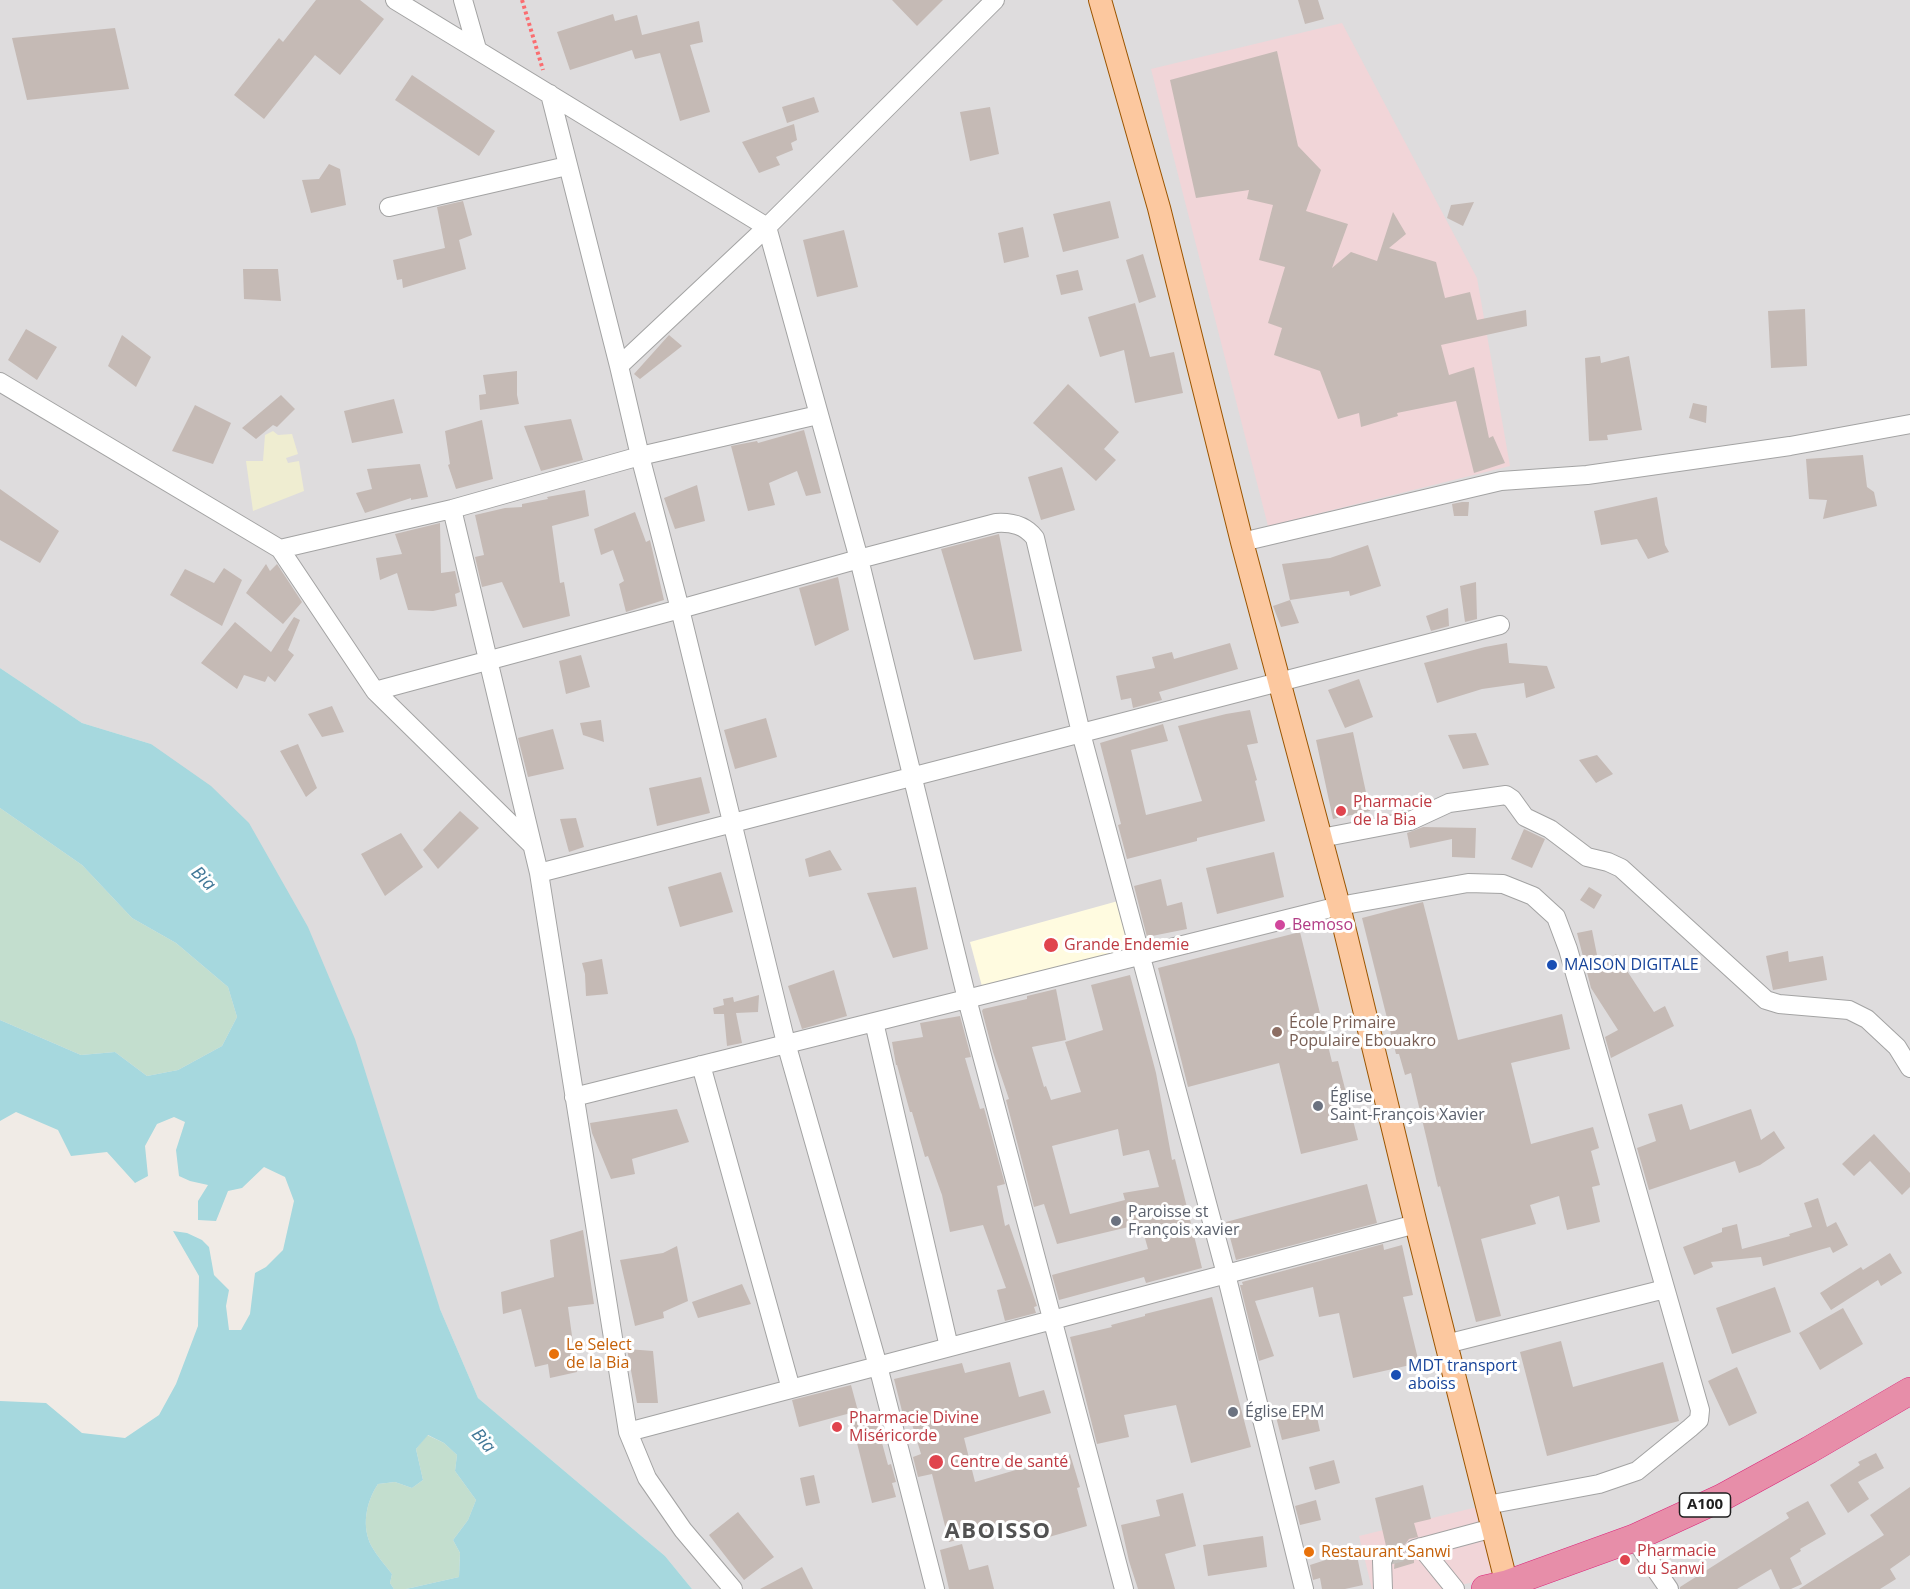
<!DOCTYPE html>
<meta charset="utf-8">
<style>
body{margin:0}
canvas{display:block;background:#f0ebe6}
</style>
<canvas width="1910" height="1589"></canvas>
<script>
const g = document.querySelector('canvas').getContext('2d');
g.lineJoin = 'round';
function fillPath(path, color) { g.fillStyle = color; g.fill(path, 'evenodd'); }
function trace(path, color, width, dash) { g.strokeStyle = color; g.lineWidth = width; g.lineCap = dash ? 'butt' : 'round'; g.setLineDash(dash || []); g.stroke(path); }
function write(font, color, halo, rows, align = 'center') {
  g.font = font + ' "Open Sans",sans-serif'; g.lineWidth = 6; g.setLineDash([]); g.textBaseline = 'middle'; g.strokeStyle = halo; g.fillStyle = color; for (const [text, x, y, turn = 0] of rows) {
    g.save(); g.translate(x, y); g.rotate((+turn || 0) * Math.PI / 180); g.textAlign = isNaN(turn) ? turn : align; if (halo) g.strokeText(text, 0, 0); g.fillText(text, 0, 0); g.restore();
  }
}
const residential = new Path2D(`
 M0,0H1910V1589H692L665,1556L478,1398L440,1309L151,744L82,723L0,668Z`);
const commercial = new Path2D(`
 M1342,23L1477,278L1510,466L1268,526L1151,69Z
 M1477,1507L1494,1577L1445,1589H1372L1359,1536Z`);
const education = new Path2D(`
 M1118,901L1131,948L983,990L970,942Z`);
const farmland = new Path2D(`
 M273,431L278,435L292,434L298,454L286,458L288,463L299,461L304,491L253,511L246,461H263L265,435Z`);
const wetland = new Path2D(`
 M0,808L82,865L132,918L176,943L228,987L237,1017L222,1046L178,1070L147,1076L115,1052L81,1055L0,1020Z
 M427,1435L444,1443L457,1455L455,1471L476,1500L468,1520L453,1540L460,1553L459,1577L406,1589H394L390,1583L392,1574C385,1565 377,1556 372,1547C361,1527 366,1502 378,1484L395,1482L412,1488L423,1480L416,1449Z`);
const water = new Path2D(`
 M0,668L82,723L151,744L211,786L249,823L308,927L355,1039L440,1309L478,1398L665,1556L692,1589H406L459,1577L460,1553L453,1540L468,1520L476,1500L455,1471L457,1455L444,1443L428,1435L416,1449L423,1480L412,1488L395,1482L378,1484C366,1502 361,1527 372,1547C377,1556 385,1565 392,1574L390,1583L394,1589H0V1401L46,1403L82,1433L125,1438L159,1415L176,1384L198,1326L199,1276L173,1231L187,1233L202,1240L209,1247L214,1275L229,1290L226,1306L229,1330H241L250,1314L255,1273L266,1267L283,1250L294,1201L285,1177L264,1167L242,1188L228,1191L216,1221L198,1220V1201L208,1185L190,1181L179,1176L176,1150L185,1122L174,1117L157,1124L145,1146L148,1176L135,1183L107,1152L71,1156L58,1130L16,1112L0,1121V1020L81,1055L115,1052L147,1076L178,1070L222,1046L237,1017L228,987L176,943L132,918L82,865L0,808Z`);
const building = new Path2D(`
 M316,0H360L384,19L340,75L315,55L264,119L234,95L279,38L283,42Z
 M892,0H943L917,26Z
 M1298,0H1318L1324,19L1305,24Z
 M613,14L615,21L637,15L642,35L699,21L703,42L690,45L710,112L680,121L660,53L635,59L632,50L570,70L557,32Z
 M115,28L129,89L27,100L12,38Z
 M1277,51L1298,146L1321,170L1306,211L1348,224L1332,268L1351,252L1377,261L1393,212L1406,234L1389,248L1436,262L1445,298L1470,292L1477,320L1526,310L1527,326L1441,345L1449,375L1474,367L1489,438L1493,436L1505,463L1474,473L1456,401L1397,413L1398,416L1361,427L1359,413L1338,419L1320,371L1274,355L1282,328L1268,323L1285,267L1259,260L1273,205L1247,199L1249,190L1196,198L1170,80Z
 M412,75L495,131L479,156L395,100Z
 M814,97L819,112L787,123L782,107Z
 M990,107L999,154L970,161L960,112Z
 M794,124L797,140L791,143L793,150L776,157L780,165L759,173L742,142Z
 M329,164L340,169L346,205L311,213L302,180L319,179Z
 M463,201L472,235L459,240L466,269L403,288L402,279L397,280L393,260L445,248L437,207Z
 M1110,201L1119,238L1063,252L1053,214Z
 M1474,202L1463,226L1447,218L1451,205Z
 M1023,227L1029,257L1004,263L998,233Z
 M844,230L858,287L817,297L803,240Z
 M1143,254L1156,297L1139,303L1126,260Z
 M243,269H278L281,301L244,299Z
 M1078,270L1083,290L1061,295L1056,275Z
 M1135,303L1150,357L1174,352L1183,393L1135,403L1124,350L1100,357L1088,317Z
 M1805,309L1807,366L1771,368L1768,311Z
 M26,329L57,347L37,380L8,360Z
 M122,335L151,357L136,387L108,366Z
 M669,335L682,346L640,379L634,374Z
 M1600,356L1601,363L1629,356L1642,430L1607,435L1608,440L1589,441L1585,358Z
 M517,371V395L519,404L480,410L479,395L486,394L483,375Z
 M1068,384L1119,432L1104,449L1116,460L1096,481L1033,423Z
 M281,395L295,409L277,427L273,425L256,439L242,428Z
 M394,399L403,433L352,443L344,411Z
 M1693,403L1707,406L1706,423L1689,418Z
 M195,405L231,423L213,464L172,451Z
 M571,419L583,460L541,471L524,426Z
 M482,420L493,479L456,489L448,465L450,464L445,431Z
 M804,430L821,493L806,496L797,471L769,483L775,505L748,511L731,446L757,441L758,443Z
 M1863,455L1867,487L1874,492L1877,506L1823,519L1827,500L1809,499L1806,459Z
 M420,464L428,497L411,500V498L365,513L356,493L372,489L367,469Z
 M1062,467L1075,510L1041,520L1028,477Z
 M697,485L705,521L675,529L664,498Z
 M0,489L59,531L40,563L0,540Z
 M585,490L589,516L552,526L560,583L564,582L570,616L523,628L502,582L482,587L475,557L484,555L475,515L505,508L522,507V504L548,499L547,497Z
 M1657,497L1665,545L1669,552L1648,559L1637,539L1601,545L1594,511Z
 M1462,502H1469L1468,516H1454L1452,504Z
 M635,512L646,542L650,540L664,600L626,612L619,584L624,581L613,550L601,555L594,529Z
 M440,523L441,573L455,571L460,592L455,594L457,606L433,611L408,610L397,573L380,580L376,558L402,554L395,534Z
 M999,534L1022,651L974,660L941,549Z
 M1368,545L1381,586L1350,596L1349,591L1290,600L1282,564L1330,558Z
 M266,564L270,571L277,564L302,602L283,624L246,593Z
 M224,568L242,580L222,626L170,595L185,569L214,583Z
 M838,577L849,630L815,646L799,588Z
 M1476,582L1477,619L1465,622L1460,586Z
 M1290,600L1299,623L1281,627L1273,606Z
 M1448,608L1449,626L1431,631L1426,616Z
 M294,617L300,620L288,650L294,655L275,682L268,676L265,682L244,675L237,689L201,663L235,622L271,652Z
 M1230,643L1238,669L1159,692L1162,700L1133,708L1131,698L1121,700L1116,676L1155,668L1152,657L1172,652L1174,659Z
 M1507,643L1509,663L1547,666L1555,688L1526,698L1524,683L1482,689L1437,703L1424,663L1485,647Z
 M581,655L590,687L566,694L559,661Z
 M1359,679L1373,717L1345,728L1328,690Z
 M332,706L344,732L322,737L308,714Z
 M1250,710L1258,743L1247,745L1257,780L1255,781L1265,821L1197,838V841L1127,859L1118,825L1121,824L1100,743L1163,724L1168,741L1131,750L1146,815L1202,801L1178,726L1226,714Z
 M766,718L777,757L735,769L724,730Z
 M601,720L604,742L583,735L580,723Z
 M553,729L564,769L528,777L518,738Z
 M1353,732L1370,811L1333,819L1316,740Z
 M1476,733L1489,765L1463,769L1448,735Z
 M298,744L317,788L306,797L280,751Z
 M1597,755L1613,774L1596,783L1579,760Z
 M701,777L710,813L657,826L649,788Z
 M460,811L479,828L438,869L423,850Z
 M576,818L584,847L569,852L560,819Z
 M1423,827L1476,828L1475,858L1452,857V839L1410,848L1407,833Z
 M1524,829L1545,839L1532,868L1511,859Z
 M401,833L423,867L385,896L361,854Z
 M830,850L842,870L809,877L805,859Z
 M1274,852L1284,897L1217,914L1206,868Z
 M721,872L733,912L680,927L668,887Z
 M1161,879L1167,906L1182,902L1187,929L1147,937L1134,886Z
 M916,887L928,949L893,958L867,893Z
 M1589,887L1602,895L1594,909L1580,900Z
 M1423,902L1458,1040L1562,1014L1570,1049L1511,1063L1531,1144L1593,1127L1599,1148L1591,1151L1600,1185L1592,1187L1600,1222L1567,1230L1559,1196L1530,1205L1536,1224L1481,1239L1501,1316L1476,1322L1440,1186L1438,1187L1411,1073L1405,1075L1399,1054H1396L1362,918Z
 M1592,930L1599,965L1616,954L1654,1012L1665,1006L1674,1026L1611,1058L1605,1037L1618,1030L1591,988L1577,933Z
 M1300,932L1332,1062L1338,1061L1358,1140L1301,1154L1279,1063L1188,1087L1158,968Z
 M1788,951L1789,962L1823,956L1827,980L1773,990L1766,956Z
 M602,959L608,994L586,996L585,974L582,963Z
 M834,970L847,1016L802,1029L788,986Z
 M1130,975L1156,1073L1172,1160L1175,1159L1202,1268L1146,1283L1144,1277L1059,1300L1052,1275L1148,1249L1141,1224L1057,1244L1044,1204L1034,1207L1006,1100L1009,1099L993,1052L982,1011L983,1009L1027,999V996L1056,989L1066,1040L1032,1047L1044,1087L1046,1086L1051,1100L1081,1092L1065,1042L1103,1030L1091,985ZM1118,1129L1123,1156L1149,1150L1159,1187L1123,1193L1125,1200L1070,1214L1052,1146Z
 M759,995L758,1012L736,1013L742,1043L727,1046L724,1014H714L713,1008L724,1005L723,999L733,997L734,1002Z
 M960,1016L971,1057L965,1058L980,1109L984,1108L1005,1184L997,1186L1005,1226L1009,1224L1037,1306L1034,1307L1036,1313L1005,1321L997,1290L1006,1288L983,1225L950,1232L942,1195L928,1156L925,1157L912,1112H910L897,1065H896L892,1042L923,1037L920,1023Z
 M1682,1104L1690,1130L1751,1109L1761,1140L1774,1131L1785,1148L1760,1165L1739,1173L1735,1161L1649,1190L1637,1148L1656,1141L1648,1114Z
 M677,1109L689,1142L632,1159L635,1174L611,1179L592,1133L590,1123Z
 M1874,1134L1910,1173V1187L1902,1195L1870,1161L1854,1176L1842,1164Z
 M1367,1184L1377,1223L1236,1260L1226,1222Z
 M1818,1198L1827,1227L1836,1222L1848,1245L1833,1253L1830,1247L1763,1266L1761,1257L1711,1262L1713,1267L1694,1275L1683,1247L1722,1232V1228L1737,1224L1742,1249L1790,1236L1789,1234L1812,1227L1804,1203Z
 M583,1230L594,1304L568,1307L573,1343L569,1344L573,1345L577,1372L550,1378L548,1364L535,1367L521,1309L503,1314L501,1292L554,1277L550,1240Z
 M1383,1244L1384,1250L1402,1245L1413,1295L1403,1297L1419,1363L1353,1378L1339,1313L1319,1317L1313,1287L1255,1301L1274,1356L1259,1361L1240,1285H1243L1242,1282Z
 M677,1246L688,1301L663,1312L664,1318L635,1326L620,1260L663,1253Z
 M1890,1253L1902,1273L1881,1286L1878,1280L1831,1310L1820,1293L1861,1267L1863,1270Z
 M742,1284L751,1304L698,1318L692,1302Z
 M1775,1287L1791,1332L1732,1354L1716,1308Z
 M1212,1297L1251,1447L1191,1463L1176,1405L1124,1415L1129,1437L1097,1444L1070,1337L1112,1327L1111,1325L1145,1316V1314Z
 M1843,1308L1863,1344L1820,1370L1799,1333Z
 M1561,1341L1573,1387L1663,1362L1679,1421L1547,1456L1520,1352Z
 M627,1349L653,1351L658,1403H637Z
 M1010,1362L1019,1397L1044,1390L1051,1413L964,1438L975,1482L1070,1454L1080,1487L1077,1488L1087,1526L1049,1537L1046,1527L1013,1535L1011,1526L949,1542L932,1474L918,1477L913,1457L921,1454L909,1414L903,1415L894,1379L962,1363L965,1373Z
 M1737,1367L1757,1413L1729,1426L1708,1381Z
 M851,1385L858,1411L799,1427L792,1400Z
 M1315,1408L1320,1431L1282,1440L1276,1417Z
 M875,1417L888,1465L891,1464L896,1482L892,1483L896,1497L872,1503L852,1423Z
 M1876,1453L1884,1468L1858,1482L1869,1499L1848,1513L1830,1485L1860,1465L1858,1462Z
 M1334,1460L1340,1483L1315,1490L1309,1467Z
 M814,1475L820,1503L806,1506L800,1478Z
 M1423,1485L1431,1519L1414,1523L1418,1537L1409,1539L1404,1546V1552L1408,1557L1414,1560V1563L1394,1569L1395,1556L1393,1550L1386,1546L1375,1498Z
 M1910,1487V1555L1890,1569L1896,1579L1880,1589H1799L1884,1535L1870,1515Z
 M1183,1493L1196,1546L1165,1554L1175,1589H1138L1129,1561L1121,1525L1160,1516L1156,1500Z
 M1316,1500L1321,1520L1300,1525L1295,1506Z
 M1808,1501L1826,1534L1800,1549L1801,1551L1790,1558L1802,1584L1791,1589H1780L1771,1569L1737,1589H1680V1587L1789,1518L1786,1513Z
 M738,1512L774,1557L744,1580L709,1535Z
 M1263,1536L1267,1567L1208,1576L1203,1545Z
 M962,1544L969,1570L988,1565L994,1589H949L940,1550Z
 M1355,1546L1363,1585L1345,1589H1322L1320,1578L1313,1580L1310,1565L1341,1555L1340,1550Z
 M802,1567L813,1589H760Z`);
const minorTunnel = new Path2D(`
 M1384,1557L1415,1549`);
const path = new Path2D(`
 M522,0L543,70`);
const minor = new Path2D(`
 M395,0L767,227L859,559L967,999L1124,1589
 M463,0L477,49
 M550,94L619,366L640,456L680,609L786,1043L878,1366L935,1589
 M389,207L567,166
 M619,366L767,227L995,0
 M0,382L280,549L375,691L531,844
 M452,509L539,873L628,1432L647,1478L683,1530L733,1589
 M1242,542L1501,481L1587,475L1790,446L1910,424
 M280,549L452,509L640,456L818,415
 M375,691L680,609L859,559L996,523C1012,522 1025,525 1035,538L1081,733L1226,1274L1304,1589
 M1321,838L1410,821L1449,803L1506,795L1512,799L1525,817L1550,829L1587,857L1608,862L1621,868L1766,1000L1779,1004L1849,1010L1867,1019L1897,1047L1910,1068
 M539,873L1500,625
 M874,1022L949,1347
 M701,1065L791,1389
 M574,1097L1339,906L1468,883L1503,884L1533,896L1556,917L1568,949L1700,1410L1699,1420L1690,1428L1637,1471L1599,1484L1487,1505
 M1446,1344L1665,1289
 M628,1432L1416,1224
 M1634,1538L1669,1589
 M1421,1547L1455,1589
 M1415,1549L1493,1528
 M1383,1589L1382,1561L1384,1557`);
const major = new Path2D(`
 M1100,0L1159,208L1242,542L1339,906L1416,1224L1508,1589`);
const highway = new Path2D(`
 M1485,1589L1507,1584L1634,1538L1721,1498L1809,1450L1910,1391`);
const markers = [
 [1341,811,6,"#e0444e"],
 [1280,925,6,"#d1479c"],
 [1051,945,8,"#e0444e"],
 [1552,965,6,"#1a4fb4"],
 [1277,1032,6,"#8d6e63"],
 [1318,1106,6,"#6b7280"],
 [1116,1221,6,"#6b7280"],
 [554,1354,6,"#e8710a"],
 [1396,1375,6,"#1a4fb4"],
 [1233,1412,6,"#6b7280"],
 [837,1427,6,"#e0444e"],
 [936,1462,8,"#e0444e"],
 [1309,1552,6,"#e8710a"],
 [1625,1560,6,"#e0444e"]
];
const shields = [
 [1705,1505,51]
];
const shieldNames = [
 ["A100",1705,1505]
];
const healthNames = [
 ["Pharmacie",1353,802],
 ["de la Bia",1353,820],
 ["Grande Endemie",1064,945],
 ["Pharmacie Divine",849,1418],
 ["Miséricorde",849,1436],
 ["Centre de santé",950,1462],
 ["Pharmacie",1637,1551],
 ["du Sanwi",1637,1569]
];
const hotelNames = [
 ["Bemoso",1292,925]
];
const transitNames = [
 ["MAISON DIGITALE",1564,965],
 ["MDT transport",1408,1366],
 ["aboiss",1408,1384]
];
const educationNames = [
 ["École Primaire",1289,1023],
 ["Populaire Ebouakro",1289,1041]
];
const worshipNames = [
 ["Église",1330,1097],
 ["Saint-François Xavier",1330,1115],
 ["Paroisse st",1128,1212],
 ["François xavier",1128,1230],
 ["Église EPM",1245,1412]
];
const foodNames = [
 ["Le Select",566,1345],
 ["de la Bia",566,1363],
 ["Restaurant Sanwi",1321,1552]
];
const waterNames = [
 ["Bia",203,879,45],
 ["Bia",483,1441,49]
];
const districtNames = [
 ["ABOISSO",998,1532]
];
fillPath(residential, '#dedcdd');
fillPath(commercial, '#f1d5d8');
fillPath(education, '#fffbe0');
fillPath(farmland, '#efedd1');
fillPath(wetland, '#c3dece');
fillPath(water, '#a6d8de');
fillPath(building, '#c5bab5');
trace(minorTunnel, '#c6c2be', 18, [18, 9]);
trace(minor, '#a3a3a3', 20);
trace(major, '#9b5500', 24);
trace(highway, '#db267a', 28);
trace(path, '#fa6d70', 4, [3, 3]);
trace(minor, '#fff', 18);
trace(major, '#fcc89f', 22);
trace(highway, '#e78ea9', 27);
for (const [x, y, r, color] of markers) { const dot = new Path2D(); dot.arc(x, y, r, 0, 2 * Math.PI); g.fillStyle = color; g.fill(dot); trace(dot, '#fff', 2); }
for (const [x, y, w] of shields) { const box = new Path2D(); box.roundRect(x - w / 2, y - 12, w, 24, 4.5); g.fillStyle = '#fff'; g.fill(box); trace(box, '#1f1f1f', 1.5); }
write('bold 15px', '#1f1f1f', null, shieldNames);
write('16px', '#be3a42', '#fff', healthNames, 'left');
write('16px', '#b23c85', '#fff', hotelNames, 'left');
write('16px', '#164399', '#fff', transitNames, 'left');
write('16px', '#785e54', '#fff', educationNames, 'left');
write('16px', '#5b616d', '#fff', worshipNames, 'left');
write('16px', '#c56008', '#fff', foodNames, 'left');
write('italic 18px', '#427898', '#fff', waterNames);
g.letterSpacing = '1.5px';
write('bold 22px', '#525252', '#fff', districtNames);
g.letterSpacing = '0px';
</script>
